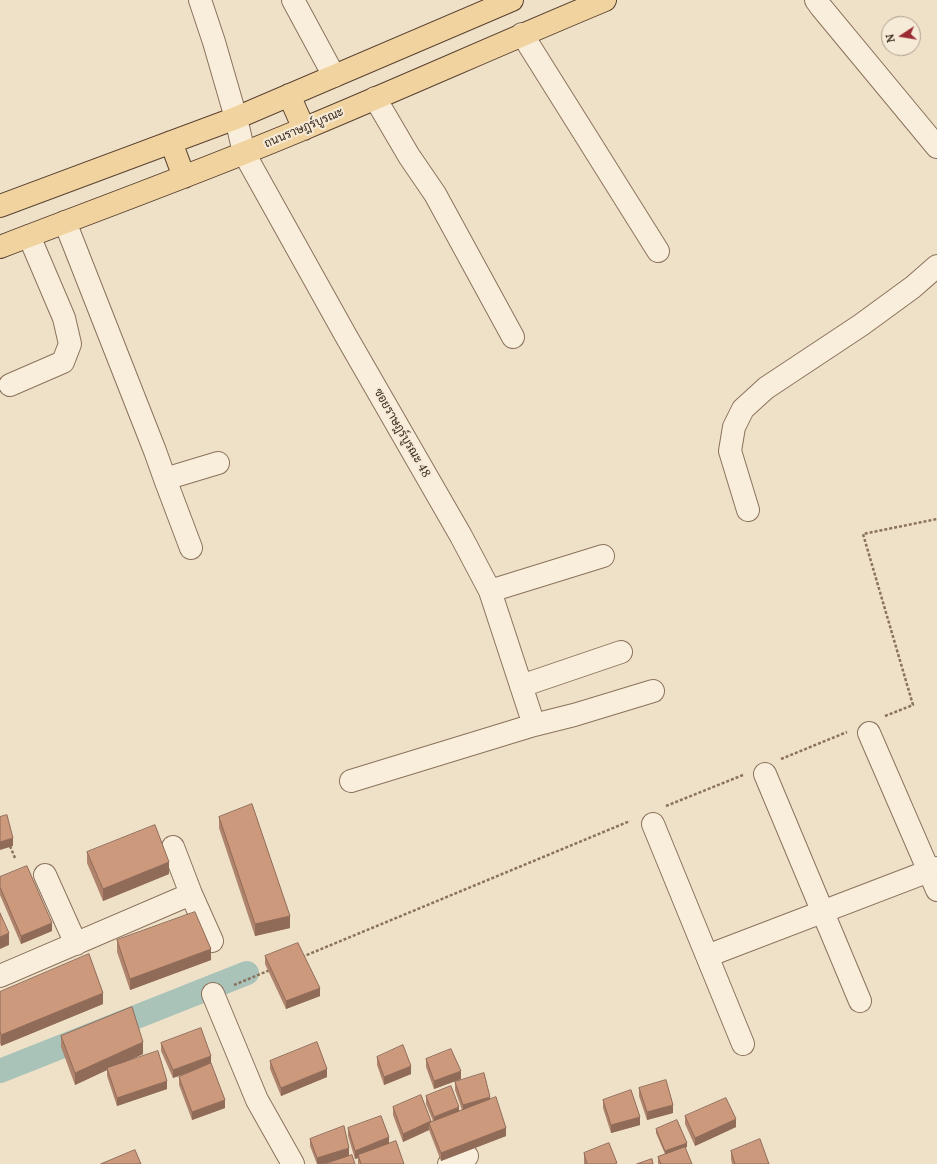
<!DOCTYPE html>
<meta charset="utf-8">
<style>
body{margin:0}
#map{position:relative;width:937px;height:1164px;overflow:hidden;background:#efe1c8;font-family:Lora,serif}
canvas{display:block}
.north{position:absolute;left:881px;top:16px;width:40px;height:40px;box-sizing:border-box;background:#f6ebd7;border:1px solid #ac9f8e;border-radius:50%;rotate:258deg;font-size:11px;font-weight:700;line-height:16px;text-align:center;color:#3c2c20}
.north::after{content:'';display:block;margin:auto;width:14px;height:18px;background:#9b2c34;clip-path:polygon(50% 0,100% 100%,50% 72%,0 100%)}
</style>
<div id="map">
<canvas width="937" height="1164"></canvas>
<div class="north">N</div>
</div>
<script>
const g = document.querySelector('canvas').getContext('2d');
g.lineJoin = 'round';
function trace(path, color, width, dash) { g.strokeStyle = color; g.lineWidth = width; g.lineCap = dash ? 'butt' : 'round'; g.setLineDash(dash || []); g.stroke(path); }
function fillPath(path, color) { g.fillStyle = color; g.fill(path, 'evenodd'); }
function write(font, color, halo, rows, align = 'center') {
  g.font = font + ' Lora,Sarabun,serif'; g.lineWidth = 4; g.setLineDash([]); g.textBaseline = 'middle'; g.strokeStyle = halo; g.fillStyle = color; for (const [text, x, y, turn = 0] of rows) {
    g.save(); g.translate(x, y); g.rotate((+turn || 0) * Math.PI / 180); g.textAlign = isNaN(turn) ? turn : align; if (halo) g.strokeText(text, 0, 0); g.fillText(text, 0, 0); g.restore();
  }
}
const canal = new Path2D(`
 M0,1071L247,973`);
const path = new Path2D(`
 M885,716L913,705L863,534L937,519
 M781,759L847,732
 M666,806L743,775
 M10,846L15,858
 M302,957L630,821
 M234,985L270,970`);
const minor = new Path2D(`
 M200,0L214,42L236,118L244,153L346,336L461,536L490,591L534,725
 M293,0L334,76
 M816,0L821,7L937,147
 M522,34L658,251
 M375,98L409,156L435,194L513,337
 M65,222L155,451L165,479L218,463
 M10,385L63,362L70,344L64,318L29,236
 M165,479L191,548
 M748,510L730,451L734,427L743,409L766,388L861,325L913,287L937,266
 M490,591L603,556
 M521,686L621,652
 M869,733L937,890
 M765,774L860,1001
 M351,781L534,725L574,715L653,691
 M653,824L743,1044
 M173,847L191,894L212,941
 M45,875L76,944
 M707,956L937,868
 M0,976L191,894
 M213,994L257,1100L293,1164
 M449,1164L467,1156`);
const major = new Path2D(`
 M289,95L304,129
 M171,142L184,177
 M0,206L236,118L512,0
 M0,247C101,208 203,171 303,129C404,87 504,42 605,0`);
const wall = new Path2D(`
 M219,817L290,928L255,936L219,828Z
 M87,852L169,874L103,901L87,863Z
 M0,877L52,931L21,944L0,895Z
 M117,940L211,960L130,990L117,952Z
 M265,956L320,996L286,1009L265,964Z
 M0,992L103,1004L1,1046L0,1043Z
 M61,1036L143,1054L126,1062L167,1089L117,1106L107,1076V1070L75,1085L61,1047Z
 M161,1043L211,1064L225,1108L192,1120L179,1085V1077L195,1070L173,1078L161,1051Z
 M377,1057L411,1074L384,1085L377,1065Z
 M426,1059L461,1079L434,1089L426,1067Z
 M270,1061L327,1077L281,1096L270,1069Z
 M455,1082L490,1099L506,1136L441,1161L429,1130L403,1142L393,1115V1107L431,1122L433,1121L426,1104V1096L459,1111L462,1110L455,1090Z
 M639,1088L673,1113L647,1120L639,1096Z
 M603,1100L640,1125L611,1133L603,1108Z
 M685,1116L736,1127L695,1146L685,1124Z
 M348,1128L389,1143L404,1164H358V1158L355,1159L348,1136Z
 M656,1129L687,1147L685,1148L692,1164H658V1157L665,1154L656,1133Z
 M310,1139L349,1156L323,1164H317L310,1146Z
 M731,1151L769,1164H732L731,1159Z
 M584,1153L617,1164H584Z`);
const shadedWall = new Path2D(`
 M13,838V846L0,850V842Z
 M169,862V874L103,901V889Z
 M290,916V928L255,936V924Z
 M52,923V931L21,944V936Z
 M9,933V945L0,949V937Z
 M211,949V960L130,990V979Z
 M320,988V996L286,1009V1001Z
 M103,993V1004L1,1046V1035Z
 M143,1042V1054L108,1070L107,1068V1070L75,1085V1073Z
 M211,1056V1064L173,1078V1070Z
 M411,1066V1074L384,1085V1077Z
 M327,1069V1077L281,1096V1088Z
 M461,1071V1079L434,1089V1081Z
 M167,1081V1089L117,1106V1098Z
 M490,1097V1105L463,1113V1105Z
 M225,1100V1108L192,1120V1112Z
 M673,1105V1113L647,1120V1112Z
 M459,1107V1115L434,1125V1117Z
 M640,1117V1125L611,1133V1125Z
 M736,1119V1127L695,1146V1138Z
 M431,1121V1127L429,1123V1130L403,1142V1134Z
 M506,1128V1136L441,1161V1153Z
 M389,1137V1145L358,1155V1158L355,1159V1151Z
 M687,1143V1147L665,1155V1151Z
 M349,1148V1156L323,1164H317V1158Z`);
const building = new Path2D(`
 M252,804L290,916L255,924L219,817Z
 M7,815L13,838L0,842V817Z
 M155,825L169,862L103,889L87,852Z
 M27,866L52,923L21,936L0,887V877Z
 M195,912L211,949L130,979L117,940Z
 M0,913L9,933L0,937Z
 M298,943L320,988L286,1001L265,956Z
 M89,954L103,993L1,1035L0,1031V992Z
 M132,1007L143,1042L75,1073L61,1036Z
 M201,1028L211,1056L173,1070L161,1043Z
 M317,1042L327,1069L281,1088L270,1061Z
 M403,1045L411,1066L384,1077L377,1057Z
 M451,1049L461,1071L434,1081L426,1059Z
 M158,1051L167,1081L117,1098L107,1068Z
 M211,1063L225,1100L192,1112L179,1077Z
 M484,1073L490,1097L463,1105L455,1082Z
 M666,1080L673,1105L647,1112L639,1088Z
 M451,1086L459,1107L434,1117L426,1096Z
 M631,1090L640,1117L611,1125L603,1100Z
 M421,1095L431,1121L403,1134L393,1107Z
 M496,1097L506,1128L441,1153L429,1123Z
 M726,1098L736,1119L695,1138L685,1116Z
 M381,1116L389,1137L355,1151L348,1128Z
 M677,1120L687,1143L665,1151L656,1129Z
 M344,1126L349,1148L317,1158L310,1139Z
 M760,1139L769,1164H735L731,1151Z
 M396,1141L404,1164H361L358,1155Z
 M609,1143L617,1163L615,1164H587L584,1153Z
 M685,1147L692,1164H661L658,1157Z
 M135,1150L141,1164H101Z
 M352,1155L355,1164H325Z
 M652,1159L653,1164H637Z`);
const streetNames = [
 ["ถนนราษฎร์บูรณะ",304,128,-23],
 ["ซอยราษฎร์บูรณะ 48",402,433,60]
];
trace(canal, '#a9c3b9', 24);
trace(minor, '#8b725c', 24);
trace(major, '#594130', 24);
trace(path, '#8b725c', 2.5, [3, 2]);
trace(minor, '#f9eedb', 22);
trace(major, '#f1d3a0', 22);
fillPath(wall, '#b0846c');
fillPath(shadedWall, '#906b58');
fillPath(building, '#cd997d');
trace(building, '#906b58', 1);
write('12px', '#3c2c20', '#f6ebd7', streetNames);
</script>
